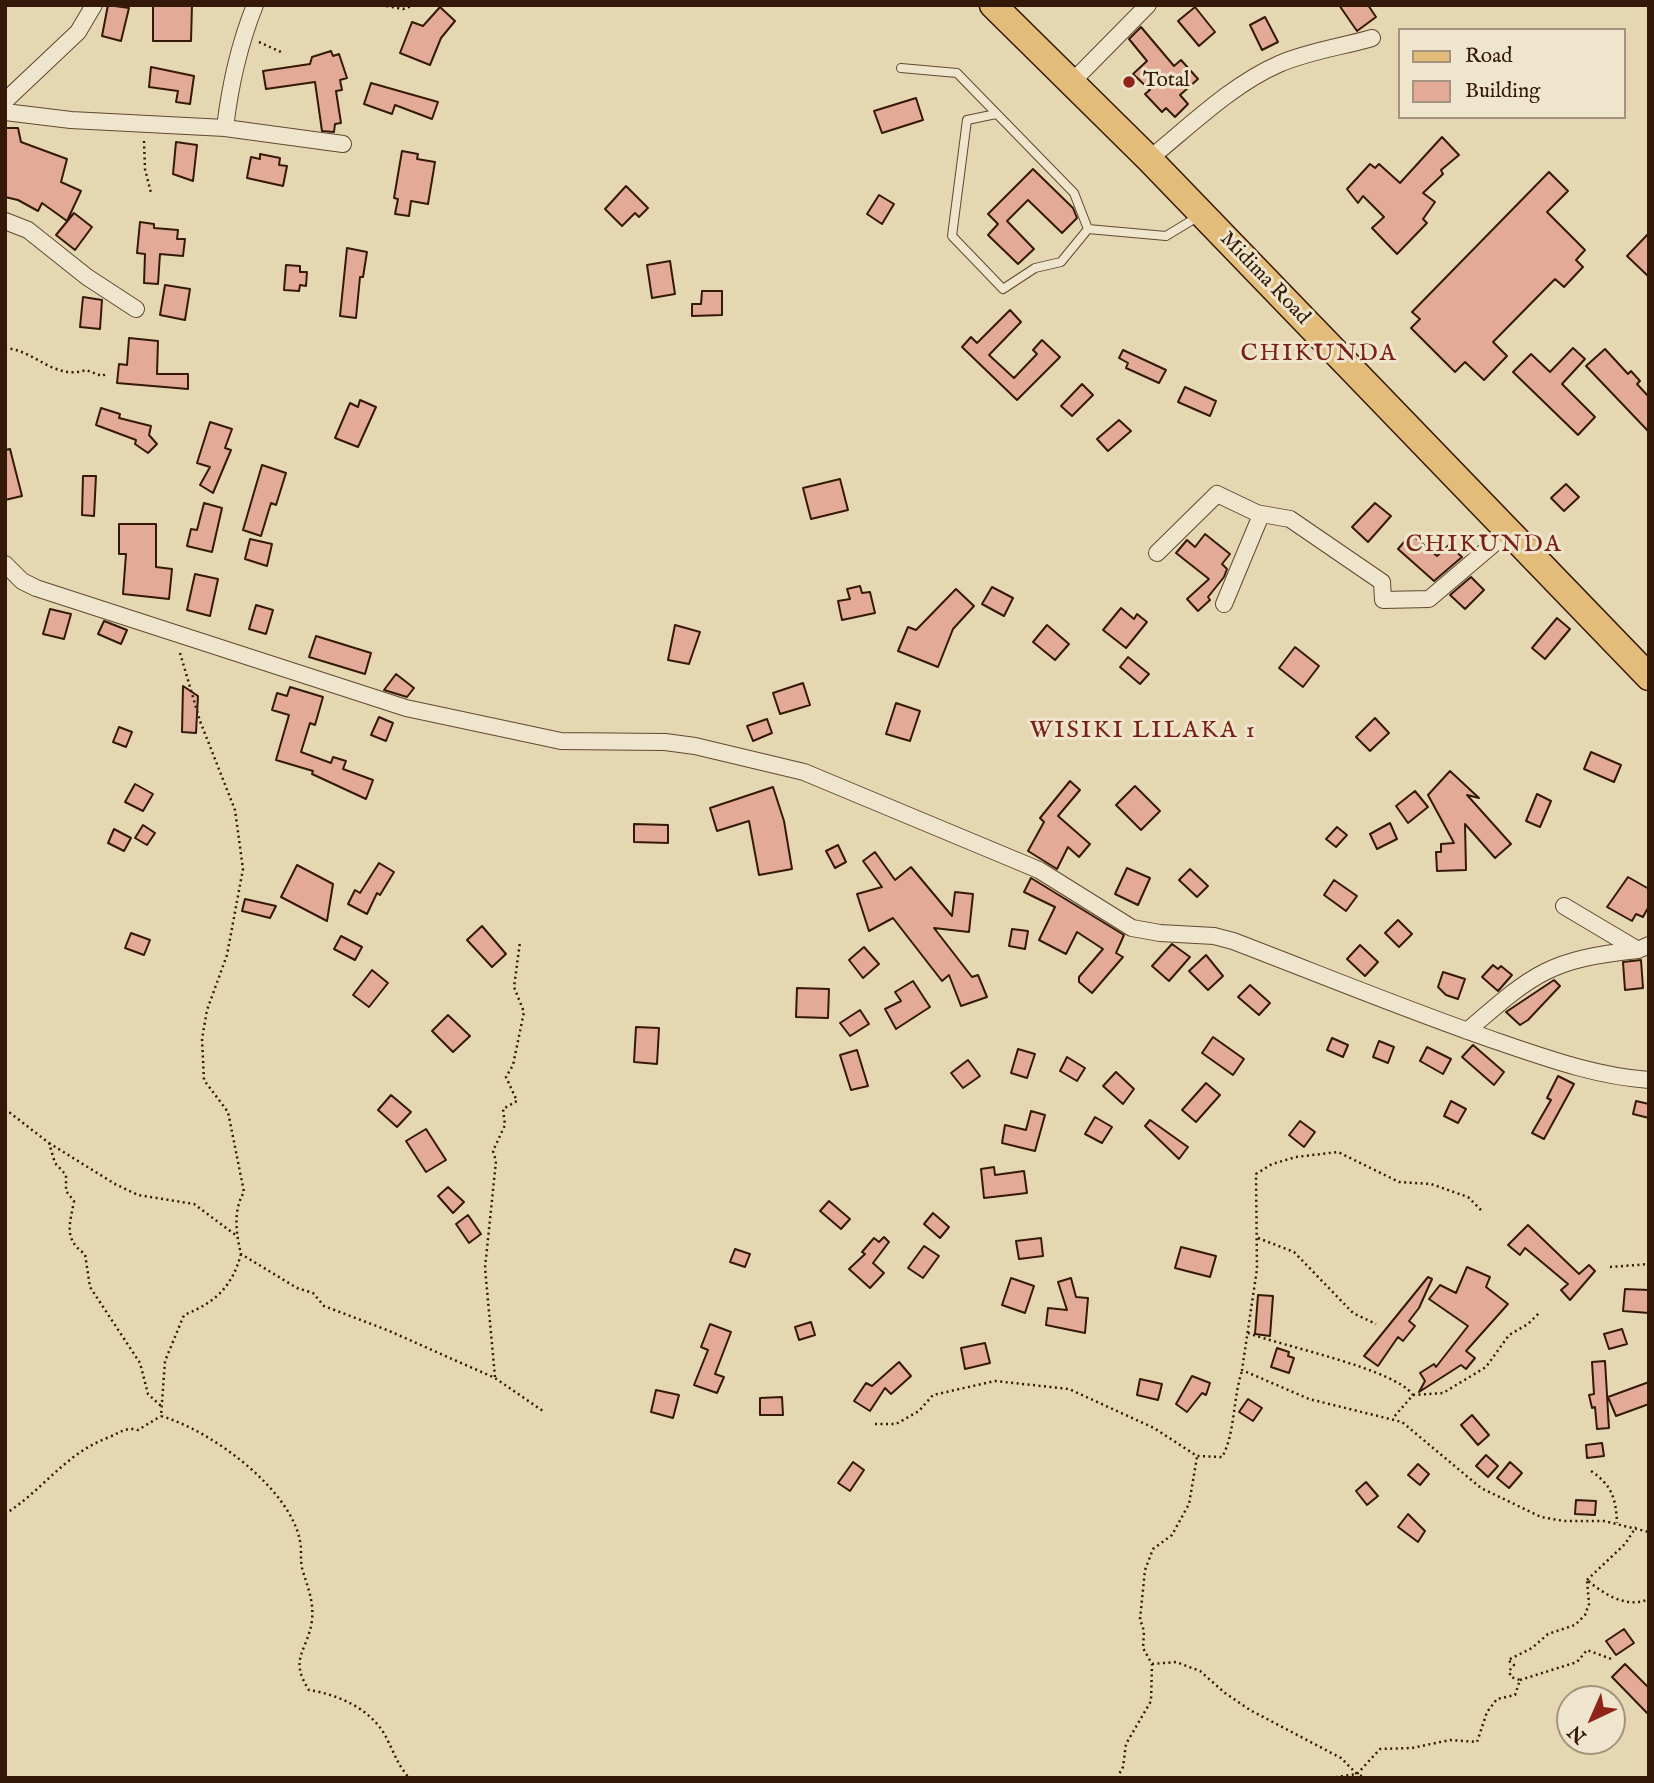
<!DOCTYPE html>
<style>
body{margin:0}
#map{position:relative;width:1654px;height:1783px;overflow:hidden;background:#e5d7b1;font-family:"IM FELL English",serif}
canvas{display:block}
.frame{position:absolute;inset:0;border:7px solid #351908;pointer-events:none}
.legend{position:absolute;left:1398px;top:28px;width:228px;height:91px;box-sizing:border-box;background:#eee5cc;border:2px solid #a4937e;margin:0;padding:9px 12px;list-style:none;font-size:21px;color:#351908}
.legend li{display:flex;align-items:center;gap:14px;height:35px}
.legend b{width:35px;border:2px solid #a4937e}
.north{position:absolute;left:1556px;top:1685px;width:70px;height:70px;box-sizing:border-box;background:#eee5cc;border:2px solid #a4937e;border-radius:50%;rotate:224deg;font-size:19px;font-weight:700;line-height:28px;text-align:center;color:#351908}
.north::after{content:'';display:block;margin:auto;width:24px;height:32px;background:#8f2418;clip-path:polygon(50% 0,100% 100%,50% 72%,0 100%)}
</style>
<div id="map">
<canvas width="1654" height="1783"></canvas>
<div class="frame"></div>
<ul class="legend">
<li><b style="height:9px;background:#e2bc78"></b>Road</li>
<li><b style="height:19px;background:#e3ab97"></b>Building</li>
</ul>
<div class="north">N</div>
</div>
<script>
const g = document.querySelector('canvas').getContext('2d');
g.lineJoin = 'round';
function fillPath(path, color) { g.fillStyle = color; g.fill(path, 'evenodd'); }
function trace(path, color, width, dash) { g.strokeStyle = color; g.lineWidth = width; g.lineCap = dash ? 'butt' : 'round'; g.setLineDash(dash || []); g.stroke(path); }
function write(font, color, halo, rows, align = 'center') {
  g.font = font + ' "IM FELL English",serif'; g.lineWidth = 6; g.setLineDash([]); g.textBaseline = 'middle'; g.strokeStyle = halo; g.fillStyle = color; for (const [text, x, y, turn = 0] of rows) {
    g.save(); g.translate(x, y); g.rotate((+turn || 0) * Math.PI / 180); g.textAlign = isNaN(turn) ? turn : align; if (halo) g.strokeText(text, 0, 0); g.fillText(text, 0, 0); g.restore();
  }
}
const building = new Path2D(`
 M108,5L129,8L121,41L102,36Z
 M153,5H192L191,41H153Z
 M1339,5H1368L1376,17L1357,31Z
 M440,7L455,21L441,38L430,65L400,53L412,22L423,26Z
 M1195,7L1215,32L1199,46L1178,21Z
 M1265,17L1278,42L1262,50L1250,25Z
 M1141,27L1174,66L1181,60L1198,79L1180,95L1188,104L1175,117L1166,108L1162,112L1145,94L1150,90L1133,74L1147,61L1129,39Z
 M331,51L333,56L339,54L347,78L340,80L342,90L336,91L341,123L335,124L334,132L322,131L315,82L266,89L263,71L310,64L312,57Z
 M151,67L194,76L190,104L176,102L178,91L149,87Z
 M371,83L438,102L432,119L395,105L392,114L364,104Z
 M916,98L923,120L882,133L874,111Z
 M5,128H18L21,142L67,159L61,182L81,191L67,221L42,203L38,211L18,200L5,197Z
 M1442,137L1459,155L1441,170L1443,174L1423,193L1435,202L1423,219L1427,223L1397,254L1372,228L1384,217L1363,196L1358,203L1347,189L1370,164L1375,168L1379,164L1400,183Z
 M176,142L197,145L193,181L173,174Z
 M402,151L418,154L417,159L435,162L428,204L411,201L409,216L395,214L398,199L394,198Z
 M260,154L280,158L279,165L287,166L283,186L247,178L251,157L260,159Z
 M1033,169L1073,208L1077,218L1062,233L1028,200L1007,221L1034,249L1018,264L988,235L998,224L988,214Z
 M1549,172L1568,191L1547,212L1585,250L1576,260L1583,267L1564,287L1555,279L1493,342L1507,356L1484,380L1465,362L1455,372L1411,328L1420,319L1412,312Z
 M626,186L648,208L639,217L635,213L622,226L605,209Z
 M879,195L894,204L882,224L867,214Z
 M74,213L92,227L75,250L56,235Z
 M140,222L154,224V228L178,230L177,239H185L183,256L160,254L158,284L144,283L145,254L137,253Z
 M1649,233V277L1627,256Z
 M347,248L367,252L363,277H360L356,318L340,316Z
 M670,261L675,294L652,298L647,265Z
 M286,265L300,266V272H307L306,286L300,285L299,291L284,290Z
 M165,285L190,289L185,320L160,315Z
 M702,291H722V315L692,316V304H701Z
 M83,297L102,300L100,329L80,327Z
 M1010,310L1021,322L989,355L1014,378L1037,354L1033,350L1042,340L1060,357L1017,400L962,347L971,337L977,343Z
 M129,338L158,341L157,374H188V389L117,383L119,364L127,365Z
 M1573,348L1585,359L1562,384L1595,417L1578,435L1513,372L1531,354L1550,372Z
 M1605,349L1628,374L1631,371L1640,381L1637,384L1649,397V432L1586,366Z
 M1123,350L1166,370L1159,383L1126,368L1128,363L1119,358Z
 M1082,384L1093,395L1072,416L1061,406Z
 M1185,387L1216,401L1210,416L1178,402Z
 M360,400L376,407L358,447L335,438L350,403L358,407Z
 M101,408L120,414L119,418L151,426L149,435L157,444L148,453L135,444L136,440L96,425Z
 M1119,420L1131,431L1108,451L1097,439Z
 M210,422L232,429L225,448L231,450L213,493L200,485L210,467L197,463Z
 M10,449L22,496L5,500V450Z
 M262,465L286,473L276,505L271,503L261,536L243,530Z
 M83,476H96L94,516L82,515Z
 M840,479L848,510L811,519L803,488Z
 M1566,484L1579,497L1564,511L1551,498Z
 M204,503L222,508L212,552L187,546L191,529L197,530Z
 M1375,503L1391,516L1368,542L1352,527Z
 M119,524H156V567L172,569L169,599L123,594L126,554H119Z
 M1205,534L1230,554L1222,564L1227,569L1224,577L1208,597L1210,600L1198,611L1187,599L1209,579L1176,553L1187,540L1195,547Z
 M1411,534L1437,556L1449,545L1462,557L1434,581L1398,549Z
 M250,539L272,544L267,566L245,559Z
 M195,574L218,579L210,616L187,610Z
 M1471,577L1484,590L1465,609L1450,595Z
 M860,586L862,593L870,592L875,613L842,620L838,601L850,599L847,589Z
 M992,587L1013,598L1004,616L982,604Z
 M956,589L974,606L953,629L938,667L898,651L908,627L916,630Z
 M256,605L273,610L266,634L249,629Z
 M1121,608L1134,619L1137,614L1147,622L1126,648L1103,630Z
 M50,609L71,614L64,639L43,634Z
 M1557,618L1570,629L1545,659L1532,648Z
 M104,621L127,630L121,644L98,634Z
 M675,625L700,632L689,664L668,660Z
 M1047,625L1069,644L1055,660L1033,642Z
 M316,636L371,653L365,674L309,657Z
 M1295,647L1319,666L1303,687L1279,668Z
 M1128,657L1149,674L1140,684L1120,667Z
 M396,674L414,688L407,697L384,690Z
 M803,683L810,705L780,714L773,693Z
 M183,686L198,696L196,733L182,732Z
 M290,687L323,697L315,725L310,723L301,752L331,763L333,757L346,761L343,769L373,780L366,799L312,774L313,771L276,760L289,715L272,710L277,693L287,696Z
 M896,703L920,711L910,741L886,734Z
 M379,717L393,723L386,741L371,735Z
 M1375,718L1389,733L1370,751L1356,737Z
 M767,719L772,733L753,741L747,726Z
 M119,727L132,732L126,747L113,742Z
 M1591,752L1621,765L1614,782L1584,769Z
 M1450,771L1479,798L1467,795L1511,844L1495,858L1465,824L1466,870L1437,871L1436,852H1441V844L1454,843L1428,795Z
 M1070,781L1080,790L1058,816L1090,844L1079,857L1068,847L1057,869L1028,851L1044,822L1040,818Z
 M135,784L153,794L143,811L125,802Z
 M1135,786L1160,811L1141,830L1116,805Z
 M773,787L784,821L792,869L759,875L749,821L717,831L710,808Z
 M1415,791L1428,807L1408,823L1396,806Z
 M1537,794L1551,801L1540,827L1526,821Z
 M1390,823L1397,839L1377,849L1370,834Z
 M634,824L668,825V843L634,842Z
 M143,825L155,833L147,845L135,838Z
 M1337,827L1347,835L1336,847L1326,839Z
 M114,829L131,838L124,851L108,843Z
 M838,845L846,862L835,868L826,851Z
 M875,852L895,880L911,867L952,916L955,892L973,894L969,932L934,928L972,977L978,975L987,997L961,1006L949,975L942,981L893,918L869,931L857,894L882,887L863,861Z
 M379,863L394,872L380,895L377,893L367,914L348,904L355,890L360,893Z
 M297,865L333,884L327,921L281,897Z
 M1127,868L1150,878L1138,905L1115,894Z
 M1190,869L1208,886L1197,897L1179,880Z
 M1628,877L1649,889V906L1643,917L1636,914L1632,921L1607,907Z
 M1031,878L1124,935L1116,953L1123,957L1092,993L1079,982V977L1103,949L1077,932L1066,954L1039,940L1055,907L1024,892Z
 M1334,880L1357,896L1346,911L1324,895Z
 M245,899L276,906L270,918L242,911Z
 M1398,920L1412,934L1399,947L1385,933Z
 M482,926L506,954L492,967L467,940Z
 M1012,929L1028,931L1025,949L1009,946Z
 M131,933L150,940L144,955L125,948Z
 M341,936L362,947L355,960L334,949Z
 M1172,944L1190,957L1169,981L1152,966Z
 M1360,945L1378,962L1365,976L1347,959Z
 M864,947L879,964L863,978L849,960Z
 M1206,955L1223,976L1208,990L1189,971Z
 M1641,960L1643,988L1625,990L1623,962Z
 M1493,965L1498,969L1501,966L1512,975L1498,991L1482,977Z
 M372,970L388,983L369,1007L353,995Z
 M1443,972L1465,979L1458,999L1446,995L1438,987Z
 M1554,980L1560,986L1528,1020L1520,1025L1506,1012Z
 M913,981L930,1007L896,1029L885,1009L901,1001L895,992Z
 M1250,985L1270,1003L1259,1015L1238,997Z
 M797,988L829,989L828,1018L796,1017Z
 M860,1010L869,1024L850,1036L840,1023Z
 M448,1015L470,1036L453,1052L432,1031Z
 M636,1027L659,1028L657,1064L634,1062Z
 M1213,1037L1244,1059L1233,1075L1202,1053Z
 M1332,1038L1348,1045L1343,1057L1327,1050Z
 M1379,1041L1394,1047L1388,1063L1373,1057Z
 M1473,1045L1504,1072L1494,1085L1462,1057Z
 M1427,1047L1451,1059L1443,1074L1420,1061Z
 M1018,1049L1035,1054L1027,1078L1011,1073Z
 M857,1050L868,1086L851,1090L840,1055Z
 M1067,1057L1085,1068L1077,1081L1060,1071Z
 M968,1060L980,1076L963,1088L951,1073Z
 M1116,1072L1134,1089L1123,1104L1103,1086Z
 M1558,1076L1574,1084L1544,1139L1532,1133L1551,1100L1547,1098Z
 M1206,1083L1220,1095L1196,1122L1182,1110Z
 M391,1095L411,1112L397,1127L378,1110Z
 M1451,1101L1466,1109L1458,1123L1444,1116Z
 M1636,1101L1649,1104V1118L1633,1114Z
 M1031,1111L1045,1115L1035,1151L1002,1143L1005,1125L1026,1130Z
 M1095,1117L1112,1127L1102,1143L1085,1134Z
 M1150,1120L1188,1147L1179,1159L1145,1126Z
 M1300,1121L1315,1132L1304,1147L1289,1135Z
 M426,1129L446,1160L426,1172L406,1141Z
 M994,1167L995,1175L1024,1171L1027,1193L984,1198L981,1169Z
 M448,1187L464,1202L453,1213L438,1196Z
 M829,1201L850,1219L841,1229L820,1211Z
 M933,1213L949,1227L940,1238L924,1224Z
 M468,1215L481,1234L469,1243L456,1224Z
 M1528,1225L1579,1274L1589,1265L1595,1271L1570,1300L1561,1290L1568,1284L1525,1248L1520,1255L1508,1245Z
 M884,1237L889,1242L873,1263L884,1273L870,1288L849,1269L865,1254L862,1252L874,1238L879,1242Z
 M1041,1238L1043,1256L1019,1259L1016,1241Z
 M924,1246L939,1256L923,1278L908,1268Z
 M1181,1247L1216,1256L1210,1277L1175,1268Z
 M735,1249L750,1254L745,1267L730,1262Z
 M1467,1267L1490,1277L1486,1287L1508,1304L1466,1351L1475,1358L1466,1369L1461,1365L1419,1392L1425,1381L1420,1373L1434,1364L1436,1367L1468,1326L1429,1299L1440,1285L1456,1293Z
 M1428,1277L1432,1279L1419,1308L1409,1321L1415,1326L1403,1341L1398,1337L1378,1366L1364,1356Z
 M1011,1278L1034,1286L1025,1313L1002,1305Z
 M1071,1278L1076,1297L1088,1298L1085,1333L1046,1325L1048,1308L1067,1310L1058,1282Z
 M1625,1289L1649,1290V1313L1623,1311Z
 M1258,1295L1273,1296L1270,1336L1255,1334Z
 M811,1322L815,1335L799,1340L795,1327Z
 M710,1324L731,1332L715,1374L724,1377L717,1393L694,1385L708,1350L701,1347Z
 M1622,1329L1627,1344L1609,1349L1604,1334Z
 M985,1343L990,1363L965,1369L961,1348Z
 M1277,1348L1289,1352L1288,1356L1294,1358L1289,1373L1271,1367Z
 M1605,1361L1609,1428L1597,1429L1595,1407L1592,1408L1589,1395L1594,1394L1592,1362Z
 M899,1362L911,1376L891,1394L885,1388L870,1411L854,1401L866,1383L872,1386Z
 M1192,1376L1210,1383L1206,1395L1202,1393L1187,1412L1176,1404Z
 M1140,1379L1162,1384L1158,1400L1137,1395Z
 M1649,1382V1404L1616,1416L1608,1397Z
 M656,1390L679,1395L673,1418L651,1412Z
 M782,1397L783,1415H760V1398Z
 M1248,1399L1262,1408L1253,1421L1239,1412Z
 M1472,1415L1489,1435L1478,1445L1461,1425Z
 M1602,1443L1604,1456L1587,1458L1586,1445Z
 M1486,1455L1498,1466L1488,1477L1476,1466Z
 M853,1462L864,1470L850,1491L838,1483Z
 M1510,1462L1522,1473L1509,1488L1497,1478Z
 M1418,1464L1429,1474L1420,1485L1408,1475Z
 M1366,1482L1378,1496L1367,1505L1356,1491Z
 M1576,1500L1596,1501L1595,1515L1575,1514Z
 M1408,1514L1425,1531L1418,1542L1398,1527Z
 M1624,1629L1634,1643L1616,1655L1606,1641Z
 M1625,1664L1649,1688V1715L1612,1677Z`);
const path = new Path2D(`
 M381,5L403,9L415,5
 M259,42L281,52
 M144,141L145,169L151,193
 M5,348C35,350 55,381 86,370L102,376L108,373
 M180,653L200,721L235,810L243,869L227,955L207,1010L202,1039L204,1080L228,1112L244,1192C233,1210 236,1234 241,1254L297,1288L313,1293L324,1306L387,1330L495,1378L543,1411
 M5,1109L49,1143L55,1163L66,1175V1191L74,1201C70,1224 63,1239 85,1254L90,1287L140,1363L148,1394L162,1407
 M49,1143L115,1184L138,1195L194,1204L237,1236
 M1481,1210L1468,1197L1431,1184L1399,1182L1338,1152L1296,1157L1272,1164L1256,1174L1257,1269L1242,1370L1309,1399L1402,1422L1481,1488L1541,1517L1564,1521H1604L1649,1532
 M1258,1238L1294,1252L1353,1313L1376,1324
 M241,1254C232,1287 216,1302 184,1315L165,1361L161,1416C210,1430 290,1488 300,1541C302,1550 300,1558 302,1568C307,1586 314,1600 312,1620C308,1651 288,1658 309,1690C340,1695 374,1710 388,1741C396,1757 397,1763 409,1778
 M1610,1267L1649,1264
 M1248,1333C1285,1347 1395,1369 1413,1395L1393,1418
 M495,1377L485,1268L496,1161L493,1151L505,1125L503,1109L517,1101L506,1077L513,1065L524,1012L514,987L520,942
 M1413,1395L1443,1393L1486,1367L1509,1335L1528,1324L1539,1313
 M875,1424H896L919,1411L933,1395L995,1381L1069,1389L1154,1428L1197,1456L1222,1457C1235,1435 1233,1397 1242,1371
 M1591,1471C1612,1485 1616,1499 1617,1523
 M5,1514C42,1491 65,1454 107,1438C118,1434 126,1426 138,1430L161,1416
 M1587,1580L1625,1544L1636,1527
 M1152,1664L1176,1662L1200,1671L1225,1693L1250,1710L1341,1758L1357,1774L1366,1778
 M1520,1680L1577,1662L1587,1650L1614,1660
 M1117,1778L1123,1767L1126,1744L1151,1701L1152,1664L1143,1648L1144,1631L1140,1619L1145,1570L1153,1549L1172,1535L1189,1504L1197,1457
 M1330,1778L1357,1774L1380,1749L1412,1748L1450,1740L1477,1742L1487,1712L1497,1699L1515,1695L1520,1680L1511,1677L1509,1671L1514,1665L1508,1660L1532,1648L1548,1634L1575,1625L1585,1615L1589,1604L1587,1580C1604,1594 1626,1609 1649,1599`);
const lane = new Path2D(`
 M901,68L957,73L1074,193L1088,229L1166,236L1199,216
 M996,114L967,120L952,236L1003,289L1035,268L1061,262L1088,229`);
const street = new Path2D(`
 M255,5C239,45 230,85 225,128L343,144
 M1072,82L1148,5
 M5,101L78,32L94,5
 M5,112L71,120L225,128
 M1149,159C1189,127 1231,85 1279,64C1309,51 1341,47 1372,38
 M5,221L28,230L87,277L136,309
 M1256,513L1290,519L1382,582L1383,600L1429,599L1509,531
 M1157,553L1217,494L1261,515L1224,604
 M5,564L22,581L36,588L406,708L561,741L665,742L695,746L804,772L1039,870L1132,928L1160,933L1214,936L1233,941C1322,975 1409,1011 1499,1042C1549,1059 1596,1076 1649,1080
 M1564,906L1638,950
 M1467,1031C1533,974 1549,959 1638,950L1649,945`);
const primary = new Path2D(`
 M993,5L1149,159L1649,677`);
const markers = [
 [1129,82,7,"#8f2418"]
];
const poiNames = [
 ["Total",1143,82]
];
const streetNames = [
 ["Midima Road",1264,279,46]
];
const quarterNames = [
 ["CHIKUNDA",1319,355],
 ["CHIKUNDA",1484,546],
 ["WISIKI LILAKA 1",1143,732]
];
fillPath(building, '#e3ab97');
trace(building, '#351908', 2);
trace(lane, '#614832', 10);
trace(street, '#614832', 18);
trace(primary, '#351908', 29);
trace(path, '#351908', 2.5, [2, 3.5]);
trace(lane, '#eee5cc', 8);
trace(street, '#eee5cc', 16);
trace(primary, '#e2bc78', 26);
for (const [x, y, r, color] of markers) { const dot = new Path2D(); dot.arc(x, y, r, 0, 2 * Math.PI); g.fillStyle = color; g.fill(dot); trace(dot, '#eee5cc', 2.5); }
write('21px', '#351908', '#eee5cc', poiNames, 'left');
write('21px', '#351908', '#eee5cc', streetNames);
g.letterSpacing = '2px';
write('24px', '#7a1f14', '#eee5cc', quarterNames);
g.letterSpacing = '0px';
</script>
